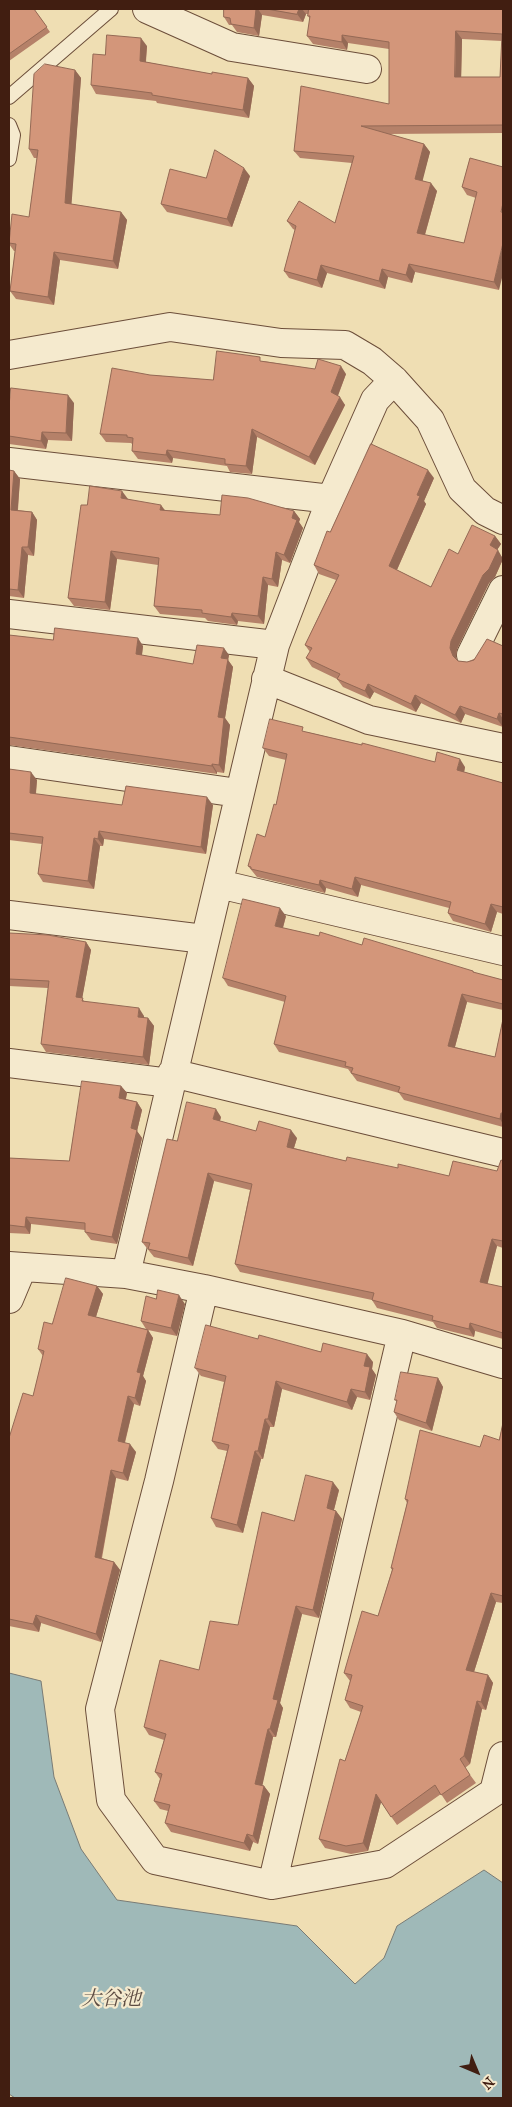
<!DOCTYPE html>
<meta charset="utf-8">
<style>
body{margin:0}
#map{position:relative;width:512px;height:2107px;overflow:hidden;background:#efdeb3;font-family:"IM FELL French Canon",serif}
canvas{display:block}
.frame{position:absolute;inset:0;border:10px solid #411e11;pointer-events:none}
.north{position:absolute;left:452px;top:2047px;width:50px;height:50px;-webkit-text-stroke:4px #f5eace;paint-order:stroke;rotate:135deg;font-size:14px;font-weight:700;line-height:20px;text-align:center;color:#411e11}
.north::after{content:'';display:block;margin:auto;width:18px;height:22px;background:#411e11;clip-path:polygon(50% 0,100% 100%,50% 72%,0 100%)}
</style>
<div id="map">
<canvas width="512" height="2107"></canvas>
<div class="frame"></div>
<div class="north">N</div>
</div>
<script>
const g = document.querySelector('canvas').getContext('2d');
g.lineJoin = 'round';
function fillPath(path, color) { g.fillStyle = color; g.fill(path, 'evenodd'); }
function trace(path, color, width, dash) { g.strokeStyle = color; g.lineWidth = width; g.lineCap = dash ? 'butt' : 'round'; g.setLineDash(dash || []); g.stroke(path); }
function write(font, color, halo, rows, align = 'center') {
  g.font = font + ' "IM FELL French Canon","Noto Serif JP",serif'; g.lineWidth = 4.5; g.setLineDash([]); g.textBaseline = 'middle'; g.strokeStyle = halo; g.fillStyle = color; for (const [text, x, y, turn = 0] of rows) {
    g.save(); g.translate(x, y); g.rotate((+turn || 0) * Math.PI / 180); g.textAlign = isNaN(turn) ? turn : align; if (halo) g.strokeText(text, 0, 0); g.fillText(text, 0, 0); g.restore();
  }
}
const water = new Path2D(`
 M9,1673L41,1681L54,1777L81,1849L117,1900L297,1926L355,1984L384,1958L397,1926L484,1870L503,1883V2098H15L9,2094Z`);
const lane = new Path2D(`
 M9,97L111,9
 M9,125L13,135L9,159`);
const street = new Path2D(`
 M147,9L232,47L367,69
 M9,355L170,327L281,343L345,345L372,361L394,380L430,420L462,489L485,511L503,520
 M9,462L331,499
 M9,614L275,645
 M471,655L503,590
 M266,679L369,720L503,748
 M9,760L238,793
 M219,884L503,951
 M9,915L204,939
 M9,1063L170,1083
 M172,1073L503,1153
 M9,1266L126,1274L204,1289L402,1334L503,1364
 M126,1274L275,645L331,499L375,400L394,380
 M204,1289L159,1481L100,1709L111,1800L155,1860L272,1885L385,1864L494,1792L503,1756
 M9,1299L22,1268
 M272,1885L402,1334`);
const wall = new Path2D(`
 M9,9H34L50,32L9,61Z
 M224,9H503V133L389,134L424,144L430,152L422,180L437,191L425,235L464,243L476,198L467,195L462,187L470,158L499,290L415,272L412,283L388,277L385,289L327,273L322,288L289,278L284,271L295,230L293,229L287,221L335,223L352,163L300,158L294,151L389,104V49L348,43L347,50L313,44L307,36L310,19L308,16V14H306L303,22L262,15L259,36L237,32L232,25H229L224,17ZM462,39L502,41L500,77H461Z
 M147,46L146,62L212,74L248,78L254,86L249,118L157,103L156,101L96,94L91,85L105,55Z
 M75,70L81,78L71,204L121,212L127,220L118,269L60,260L54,305L16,299L10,291L15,251H14L9,244V238L29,217L37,158H34L29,149Z
 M250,176L232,227L167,212L161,204L206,178Z
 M263,361L346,374L338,396L345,405L315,465L257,437L252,474L230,472L227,466L173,458L172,463L138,459L132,451L133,445L131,443L106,442L100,434L150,375L213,380Z
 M74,403L72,441L48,440L46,449L9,444V407Z
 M9,470L14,471L20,479L18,510L32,512L37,520L34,556L28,555L24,598L9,596Z
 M434,478L424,501L426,504L397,570L431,587L458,554L495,536L501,544L497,550L503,559L495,577L489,583L457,649L456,657L458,661L467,662L503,646V727L465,714L461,723L421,703L416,712L374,692L370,699L343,687L337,679L312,667L306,658L310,652L305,645L336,580L319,574L314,565L330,532Z
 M128,499L165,510L220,515L294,511L300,519L299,522L303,528L290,563L282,560L278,587L268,585L264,624L238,621L237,625L208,621L205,618L160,614L154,606L158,565L117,559L110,610L74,606L68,598L87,505Z
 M9,635L53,640L143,646L142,655L193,664L229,655L228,660L233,667L225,718L230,725L224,773L217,772V774L9,745Z
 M307,732L435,762L465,767L464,772L503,783V914L497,912L491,932L453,921L448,913L449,908L361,885L358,897L326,888L325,893L257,877L248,866L265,837L276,805L286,760L269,756L263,748Z
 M9,769L37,780L36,794L122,805H213L206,854L104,839L103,846H100L94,889L43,882L38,874L42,844L9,840Z
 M286,916L283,928L319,936L362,945L473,971L475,973L503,980V1010L467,1002L455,1047L495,1057L503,1019V1127L404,1100L399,1093L357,1081L348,1069L279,1052L274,1044L285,1002L228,986L223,978Z
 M9,933L86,942L91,950L82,998L84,1001L144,1016V1018H148L154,1026L149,1065L46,1052L41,1044L48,988L9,986Z
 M121,1086L127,1093L126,1099L137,1102L142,1110L137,1131L142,1138L117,1244L91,1240L85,1232V1230L31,1224L30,1234L9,1233V1158L69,1161Z
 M221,1117L220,1121L256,1131L297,1138L294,1148L346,1161L449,1176L497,1171L503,1161V1248L497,1246L487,1284L503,1287V1339L475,1331L474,1337L437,1328L433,1322L377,1308L372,1300L240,1272L235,1264L250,1190L214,1181L193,1266L154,1257L142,1242L177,1141Z
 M97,1286L103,1294L96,1317L146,1329L141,1321L185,1304L177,1336L148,1330L153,1338L143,1376L146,1381L140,1406L134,1404L125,1443L136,1452L128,1481L116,1478L102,1558L114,1562L120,1570L101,1642L41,1623L39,1632L9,1626V1438L33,1396L43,1356L38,1349L52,1324Z
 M258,1339L373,1362L372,1369L376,1375L370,1400L357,1397L352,1410L282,1389L274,1427H270L263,1459H261L243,1533L216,1527L211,1518L227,1451L218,1449L212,1441L224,1382L201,1376L195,1368Z
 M438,1378L443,1387L432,1431L399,1420L394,1412L397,1402L395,1400Z
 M503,1423V1603L496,1602L474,1672L488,1675L493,1683L486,1710L482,1709L470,1764L465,1768L476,1783L447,1803L441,1794L397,1825L381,1802L368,1851L351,1854L325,1848L319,1839L361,1712L350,1708L345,1700L350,1681L344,1673L378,1616L392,1570L391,1568L407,1503L405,1499L480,1447L499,1440Z
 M339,1490L334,1510L336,1511L342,1519L319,1618L302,1614L280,1703L283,1708L276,1737H273L262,1785L264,1786L270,1794L258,1844L253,1842L250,1851L171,1832L165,1823L168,1811L160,1809L154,1801L160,1779L155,1772L164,1740L149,1735L144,1727L199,1670L238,1625L294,1521Z`);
const shadedWall = new Path2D(`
 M256,9H258L262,15L259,36L254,28Z
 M299,9H302L306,14L303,22L297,14Z
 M456,31L462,39L461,85L455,77Z
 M342,35L348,43L347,50L342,42Z
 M141,38L147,46L145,69L140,61Z
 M75,70L81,78L71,211L65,203Z
 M248,78L254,86L249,118L243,110Z
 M424,144L430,152L421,187L415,179Z
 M244,168L250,176L232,227L227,219Z
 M431,183L437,191L423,241L417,233Z
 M121,212L127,220L118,269L113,261Z
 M503,243V274L499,290L494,282Z
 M54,252L60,260L54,305L48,297Z
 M409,264L415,272L412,283L406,275Z
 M321,265L327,273L322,288L317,280Z
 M382,269L388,277L385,289L379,281Z
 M341,366L346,374L336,400L331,392Z
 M68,395L74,403L72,441L66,433Z
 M340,397L345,405L315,465L309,457Z
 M252,429L257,437L252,474L246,466Z
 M42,432L48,440L46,449L41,441Z
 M167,450L173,458L172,463L166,455Z
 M428,470L434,478L424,501L426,504L395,574L389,566L417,495Z
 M14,471L20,479L17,518L11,510Z
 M122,491L128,499L127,506L121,498Z
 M161,505L167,513L160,510Z
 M294,511L300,519L299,522L303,528L290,563L284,555Z
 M32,512L37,520L34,556L28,547Z
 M495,536L501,544L495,553L490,545Z
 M22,547L28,555L24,598L18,590Z
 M498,550L503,559L495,577L489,583L457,649L456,657L458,664L453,656L450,648L451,641L483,575Z
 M111,551L117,559L110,610L105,602Z
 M276,552L282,560L278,587L272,579Z
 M263,577L268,585L264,624L258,616Z
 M232,613L238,621L237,625L231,617Z
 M138,638L143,646L141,662L136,654Z
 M224,648L229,655L228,660L233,667L225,718L230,725L224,773L219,765L218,717L221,658Z
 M368,684L374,692L370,699L365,691Z
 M415,695L421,703L416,712L411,704Z
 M460,706L465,714L461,723L455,715Z
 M499,713L503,719V727L497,719Z
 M460,759L465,767L463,778L457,770Z
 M212,764L217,772V774L212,766Z
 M31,772L37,780L35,801L30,793Z
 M207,797L213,805L206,854L201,847Z
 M99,831L104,839L103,846L98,839Z
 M94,838L100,846L94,889L88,881Z
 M355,877L361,885L358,897L352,889Z
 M320,880L326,888L325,893L319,885Z
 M491,904L497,912L491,932L485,924Z
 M280,908L286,916L281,934L275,926Z
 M86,942L91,950L81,1005L76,997Z
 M462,994L467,1002L453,1054L448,1046Z
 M139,1008L144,1016L143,1025L138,1017Z
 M148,1018L154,1026L149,1065L143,1057Z
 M121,1086L127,1093L124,1106L119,1098Z
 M137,1102L142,1110L137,1131L142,1138L117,1244L112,1237L131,1128Z
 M216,1109L221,1117L218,1127L213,1119Z
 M501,1113L503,1116V1124L500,1119Z
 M291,1130L297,1138L292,1154L287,1147Z
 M208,1173L214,1181L193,1266L188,1258Z
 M26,1217L31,1224L30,1234L25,1227Z
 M492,1239L497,1246L486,1290L480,1282Z
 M97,1286L103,1294L94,1323L88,1315Z
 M179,1295L185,1304L177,1336L171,1328Z
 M470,1323L475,1331L474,1337L469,1329Z
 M148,1330L153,1338L143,1376L146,1381L140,1406L135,1398L137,1372Z
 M367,1354L373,1362L372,1369L376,1375L370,1400L365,1392L364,1366Z
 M438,1378L443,1387L432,1431L426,1423Z
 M276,1381L282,1389L274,1427L268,1419Z
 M351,1389L357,1397L352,1410L347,1402Z
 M128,1396L134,1404L123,1449L118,1441Z
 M265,1419L270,1427L263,1459L258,1451Z
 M130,1444L136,1452L128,1481L123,1473Z
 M255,1451L261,1459L243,1533L237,1525Z
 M111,1470L116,1478L100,1565L95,1557Z
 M333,1482L339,1490L332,1517L327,1508Z
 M336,1511L342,1519L319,1618L313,1610Z
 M114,1562L120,1570L101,1642L96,1634Z
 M491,1593L496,1602L472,1678L466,1670Z
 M296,1606L302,1614L280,1703L283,1708L276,1737L270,1729L273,1699Z
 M36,1615L41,1623L39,1632L33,1624Z
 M488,1675L493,1683L486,1710L481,1702Z
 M477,1701L482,1709L470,1764L464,1756Z
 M268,1729L273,1737L261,1792L255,1784Z
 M264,1786L270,1794L258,1844L253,1836Z
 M376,1794L381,1802L368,1851L363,1843Z
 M247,1834L253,1842L250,1851L244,1843Z`);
const building = new Path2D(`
 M9,9H34L47,27L9,54Z
 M224,9H256L254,28L231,24L230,18L224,17Z
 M267,9H299L297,14Z
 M309,9H503V125L361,126L424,144L415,179L431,183L417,233L464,243L477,192L462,187L470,158L503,167V203L501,212H503V243L494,282L409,264L406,275L382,269L379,281L321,265L317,280L284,271L296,226L287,221L299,201L335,223L354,156L294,151L301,86L389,104V42L342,35V42L307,36L310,16H308ZM456,31L502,34L500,77H455Z
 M107,35L141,38L140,61L212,74V72L248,78L243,110L152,95V93L91,85L93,54L105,55Z
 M45,64L75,70L65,203L121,212L113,261L54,252L48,297L10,291L16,244L9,243L12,214L29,217L38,150L29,149L34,74Z
 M215,150L244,168L227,219L161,204L170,169L206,178Z
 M217,351L260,357V361L315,369L318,359L341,366L331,392L340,397L309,457L252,429L246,466L225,464V459L167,450L166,455L132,451L133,438L127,437V435L100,434L112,368L150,375L213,380Z
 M11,388L68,395L66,433L42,432L41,441L9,436V407Z
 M371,444L428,470L417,495L420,496L389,566L431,587L449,549L458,554L472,525L495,536L490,545L498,550L489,569L483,575L451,641L450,648L453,656L458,661L467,662L474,660L487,639L503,646V714L499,713L497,719L460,706L455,715L415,695L411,704L368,684L365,691L337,679L340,674L306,658L312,648L305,645L339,575L314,565L327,531L330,532Z
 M9,470L14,471L11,510L32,512L28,547H22L18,590L9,589Z
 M90,486L122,491L121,498L161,505L160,510L220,515L222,495L248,498L294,511L292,518L297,520L284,555L276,552L272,579L263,577L258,616L232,613L231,617L202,613V610L154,606L159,558L111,551L105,602L68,598L81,505H87Z
 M55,628L138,638L136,654L193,664L197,645L224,648L221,658L228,659L218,717L224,718L219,765L212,764V766L9,737V635L53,640Z
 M270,719L303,727L302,731L362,745V743L435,762L437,752L460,759L457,770L503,783V907L491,904L485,924L448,913L451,902L355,877L352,889L320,880L319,885L251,869V867L248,866L257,834L265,837L274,804L276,805L287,754L263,748Z
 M9,769L31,772L30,793L122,805L126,786L207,797L201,847L99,831L98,839L94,838L88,881L38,874L43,837L9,833Z
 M243,899L280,908L275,926L319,936L320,932L362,945L364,938L473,971V972L503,980V1004L462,994L448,1046L495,1057L503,1019V1113H501L500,1119L398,1092L400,1087L351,1073L353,1068L345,1066L346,1062L274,1044L286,996L223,978Z
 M9,933L48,935L86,942L76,997L83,998L82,1001L139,1008L138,1017L148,1018L143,1057L41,1044L49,981L9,979Z
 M82,1081L121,1086L119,1098L137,1102L131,1128L137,1130L112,1237L85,1232V1223L26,1217L25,1227L9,1225V1158L69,1161Z
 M187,1102L216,1109L213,1119L256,1131L259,1121L291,1130L287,1147L346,1161L347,1157L398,1168V1164L449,1176L453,1161L497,1171L501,1160L503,1161V1241L492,1239L480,1282L503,1287V1333L470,1323L469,1329L432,1320L433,1316L372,1300L374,1293L235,1264L252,1184L208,1173L188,1258L148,1249L150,1243L142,1242L167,1139L177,1141Z
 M66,1278L97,1286L88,1315L148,1330L137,1372L141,1373L135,1398L128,1396L118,1441L130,1444L123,1473L111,1470L95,1557L114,1562L96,1634L36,1615L33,1624L9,1619V1438L23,1393L33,1396L44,1351L38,1349L44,1322L52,1324Z
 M158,1290L179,1295L171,1328L141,1321L146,1296L156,1299Z
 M206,1325L258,1339L259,1335L321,1352L323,1343L367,1354L364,1366L370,1367L365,1392L351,1389L347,1402L276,1381L268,1419H265L258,1451H255L237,1525L211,1518L229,1445L212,1441L226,1376L195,1368Z
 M401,1372L438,1378L426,1423L394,1412L397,1400H395Z
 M503,1423V1596L491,1593L466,1670L488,1675L481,1702L477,1701L464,1756L460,1759L470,1775L441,1795L435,1785L391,1817L376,1794L363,1843L346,1846L319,1839L340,1759L345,1761L363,1706L345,1700L352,1675L344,1673L362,1611L378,1616L393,1568H391L408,1500L405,1499L420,1430L480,1447L484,1435L499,1440Z
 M306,1475L333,1482L327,1508L336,1511L313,1610L296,1606L273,1699L278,1700L270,1729H268L255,1784L264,1786L253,1836L247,1834L244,1843L165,1823L170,1805L154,1801L162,1774L155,1772L166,1734L144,1727L160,1660L199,1670L210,1621L238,1625L262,1512L294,1521Z`);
const waterNames = [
 ["大谷池",111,2000]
];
fillPath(water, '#9fb9b8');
trace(water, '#797b75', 1);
trace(lane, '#6c4e3a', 16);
trace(street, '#6c4e3a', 30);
trace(lane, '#f5eace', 14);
trace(street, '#f5eace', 28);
fillPath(wall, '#b58169');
fillPath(shadedWall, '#946955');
fillPath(building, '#d3967a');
trace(building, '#946955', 1);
write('italic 20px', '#5d4c43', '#f5eace', waterNames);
</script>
